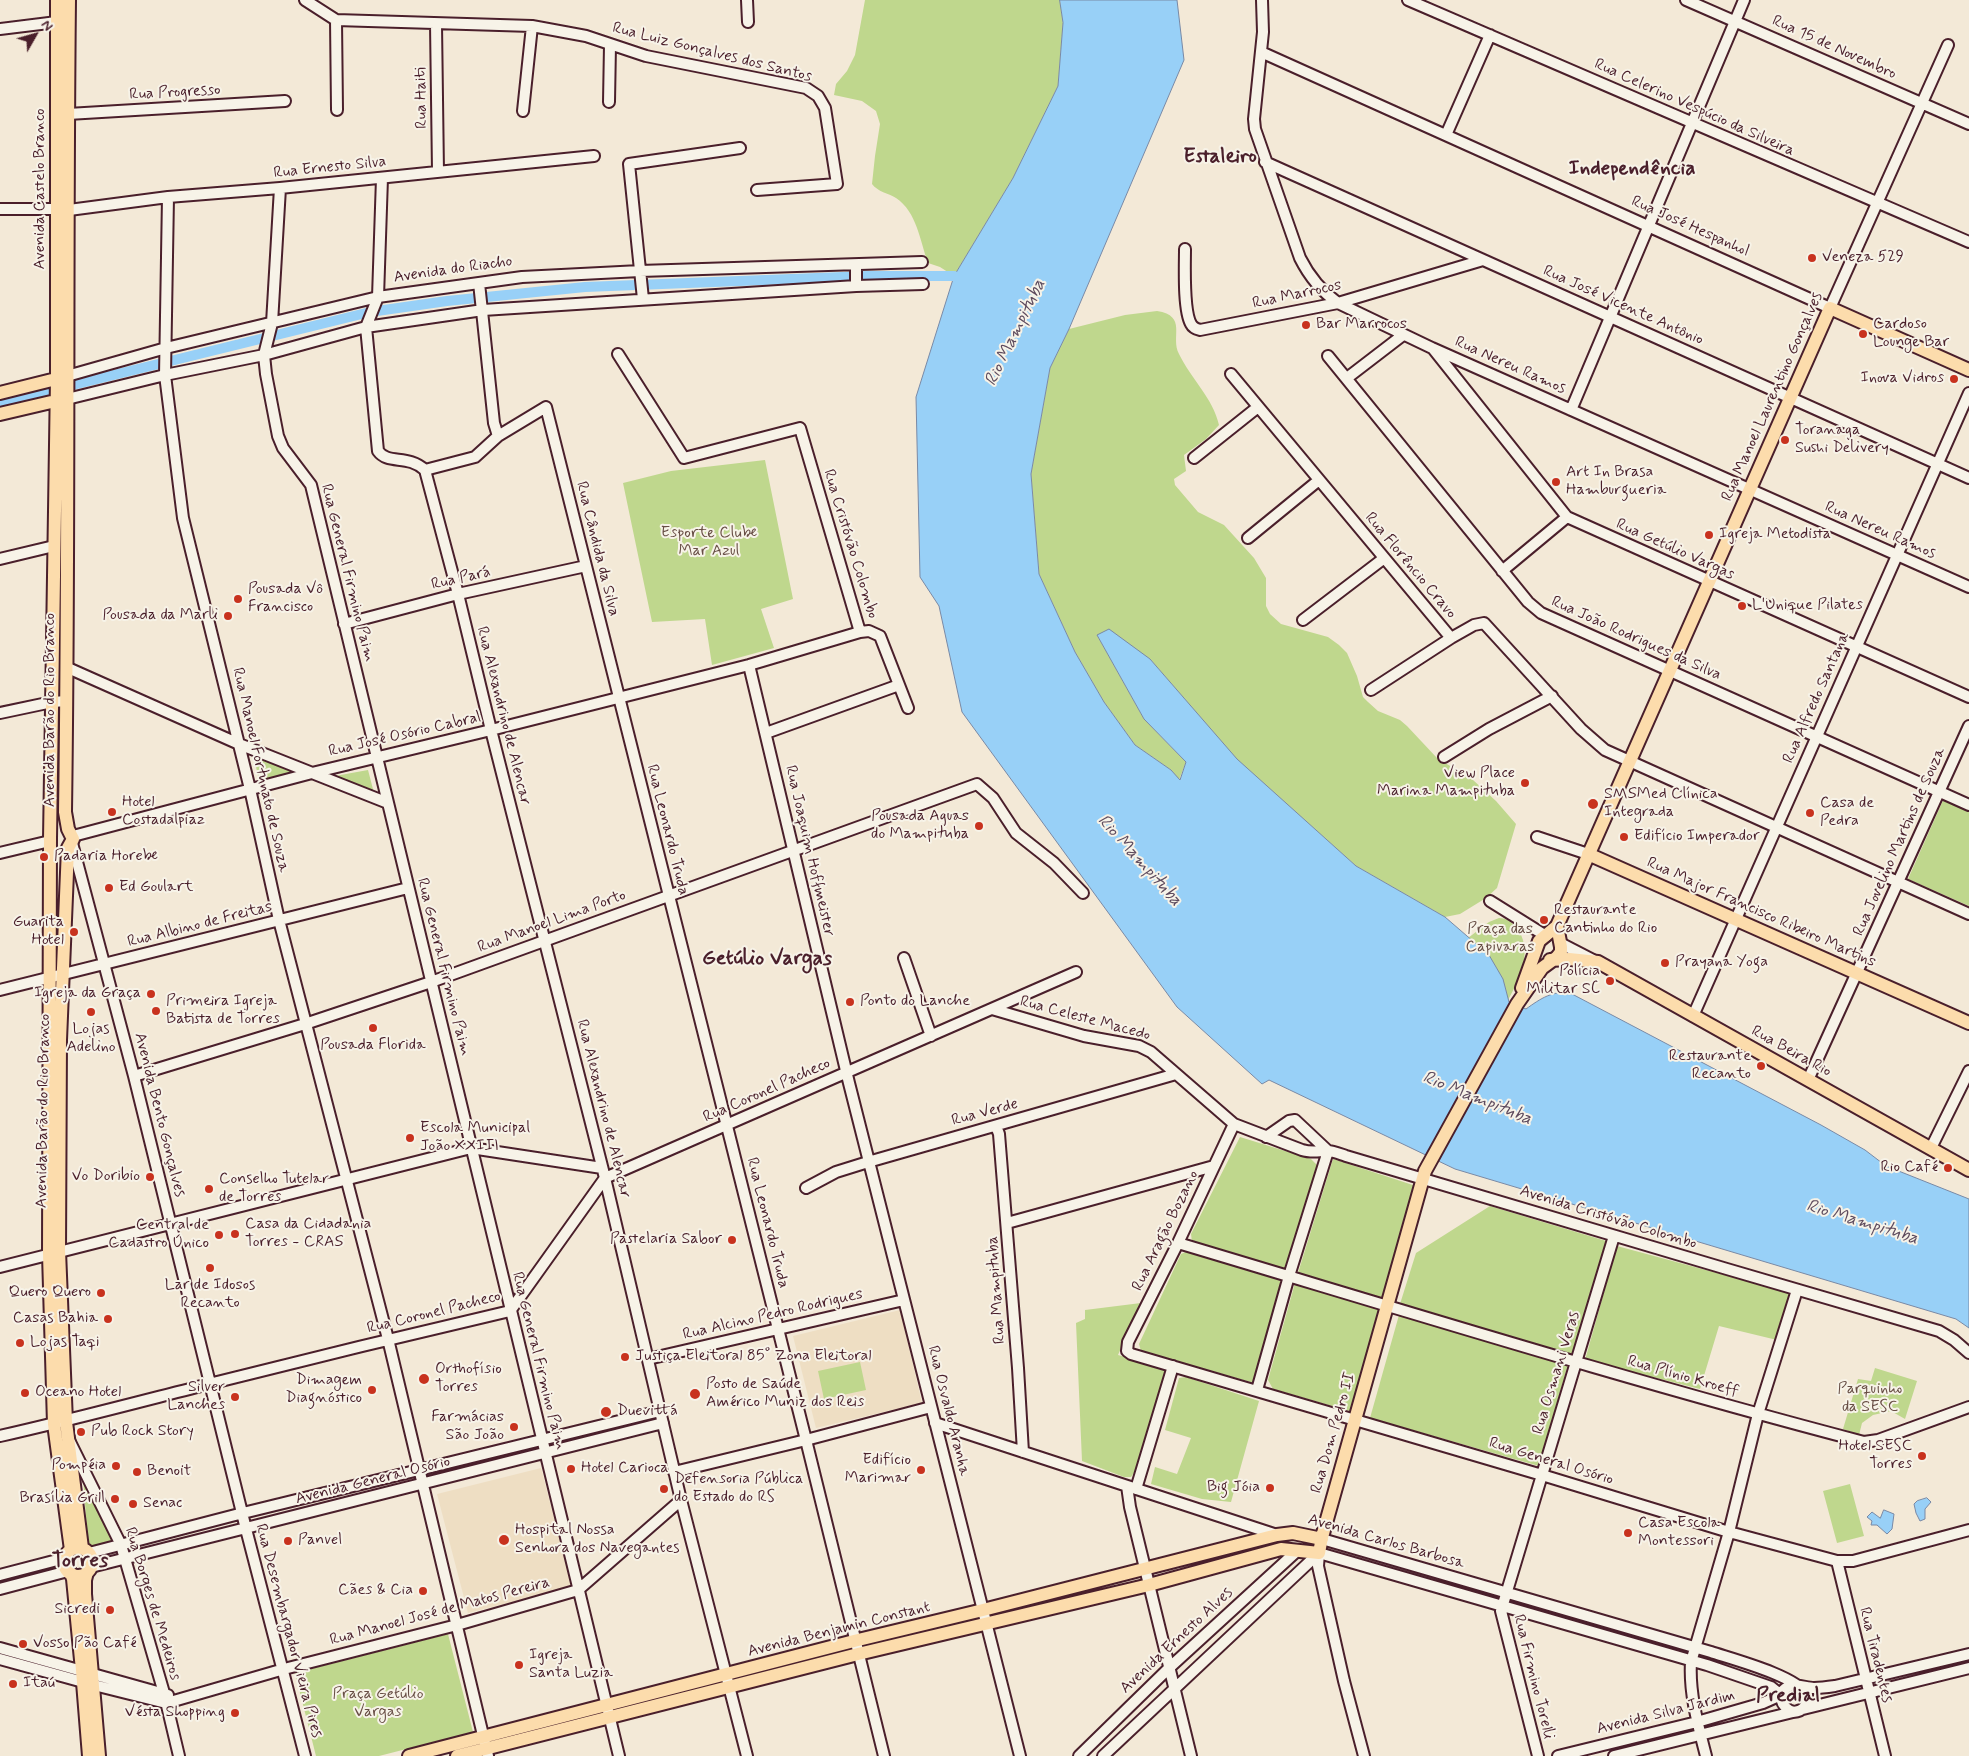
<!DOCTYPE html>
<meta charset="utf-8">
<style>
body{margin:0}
#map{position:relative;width:1969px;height:1756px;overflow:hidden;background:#f3e9d7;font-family:Mynerve,sans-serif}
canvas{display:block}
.north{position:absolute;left:10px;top:10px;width:50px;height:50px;-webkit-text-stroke:4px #f7f3e8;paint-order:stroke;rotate:52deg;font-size:14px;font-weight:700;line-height:20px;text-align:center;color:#4a1f2b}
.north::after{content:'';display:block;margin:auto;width:18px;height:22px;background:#4a1f2b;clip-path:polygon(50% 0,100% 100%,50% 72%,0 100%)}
</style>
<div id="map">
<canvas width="1969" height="1756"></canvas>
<div class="north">N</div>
</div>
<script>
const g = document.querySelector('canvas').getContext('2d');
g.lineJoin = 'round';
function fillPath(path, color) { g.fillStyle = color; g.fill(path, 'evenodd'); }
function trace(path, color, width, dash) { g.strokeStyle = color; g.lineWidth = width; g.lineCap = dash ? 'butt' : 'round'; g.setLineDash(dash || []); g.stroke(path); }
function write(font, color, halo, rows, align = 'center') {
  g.font = font + ' Mynerve,sans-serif'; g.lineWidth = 4; g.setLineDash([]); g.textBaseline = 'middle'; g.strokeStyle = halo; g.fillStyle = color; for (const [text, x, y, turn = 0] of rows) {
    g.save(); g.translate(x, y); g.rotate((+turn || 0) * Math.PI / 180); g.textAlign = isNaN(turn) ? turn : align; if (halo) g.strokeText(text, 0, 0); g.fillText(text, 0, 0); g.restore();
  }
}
const built = new Path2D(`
 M900,1310L922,1403L816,1428L793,1336Z
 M541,1468L572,1587L468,1613L437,1494Z`);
const green = new Path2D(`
 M865,0H1060L1063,23L1058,86L1013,178L954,276L940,267L928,263C920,241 917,212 896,198C888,193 878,192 872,184L875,156L880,124L876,111L862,101L834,95L836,84L847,71L855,55Z
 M1157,311C1188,316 1170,337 1179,354C1191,379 1213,398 1219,425L1206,439L1184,455L1186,471L1174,479L1175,485L1198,512L1224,525L1254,558L1266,578V606L1270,614L1281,624L1328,637L1339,645L1347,653L1357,676L1363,697L1368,702L1378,711L1400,720L1407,726L1437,758L1473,780L1496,801L1516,824L1497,888L1486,898L1460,914L1445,917L1356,866L1237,760L1150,659L1097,635L1144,719L1186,762L1179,780L1171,770L1135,745L1104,702L1075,652L1039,574L1031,474L1050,368L1069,329L1125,315Z
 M765,460L793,599L761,609L774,648L712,665L705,619L652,622L623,483L671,471Z
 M253,754L295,772L259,780Z
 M368,770L374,793L335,776Z
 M1945,796L1969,807V906L1908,879Z
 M1499,918C1507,918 1511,922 1516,927C1534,949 1520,979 1508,1000C1501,969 1492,958 1468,938L1489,922Z
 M1240,1137L1311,1159L1318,1166L1288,1270L1192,1242L1191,1234Z
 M1333,1159L1419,1187L1384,1300L1298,1273Z
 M1490,1206L1606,1241L1574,1355L1400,1304L1416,1253Z
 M1617,1246L1791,1293L1777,1340L1719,1326L1700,1389L1585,1360Z
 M1188,1251L1285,1280L1254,1383L1141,1351L1139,1344L1181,1254Z
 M1295,1283L1383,1308L1353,1412L1273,1389L1268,1380Z
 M1141,1303L1118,1355L1166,1368L1170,1375L1136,1470L1131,1477H1124L1082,1461L1076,1323L1085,1319V1310Z
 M1399,1315L1568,1364L1539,1466L1370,1418Z
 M860,1362L866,1390L824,1399L818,1371Z
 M1875,1368L1917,1381L1905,1419L1891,1411L1873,1415L1862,1423L1859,1435L1843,1429L1858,1379L1871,1381Z
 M1186,1377L1259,1401L1231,1502L1202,1499L1151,1484L1155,1467L1177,1474L1191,1438L1165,1430L1179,1378Z
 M83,1477L115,1541L94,1548L88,1542Z
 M1850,1484L1864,1536L1837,1543L1823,1491Z
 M448,1634L473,1732L379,1756H316L295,1673Z`);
const water = new Path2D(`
 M1060,0H1177L1184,60L1069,329L1050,368L1031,474L1039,574L1075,652L1104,702L1135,745L1171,770L1180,780L1186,762L1144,719L1097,635L1109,629L1150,659L1237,759L1356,866L1445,917L1489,955L1503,979L1509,1002L1526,1009C1540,999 1554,989 1572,994L1821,1125L1865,1150L1886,1166L1969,1199V1328L1956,1319L1455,1169L1269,1080L1262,1084L1177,1007L962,712L939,606L920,577L916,397L954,276L1013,178L1058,86L1063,23Z
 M1927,1498L1931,1502L1925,1509V1519L1920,1521L1916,1513L1914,1504L1917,1501Z
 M1884,1510L1894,1514L1892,1529L1887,1534L1877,1525H1871L1872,1521L1867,1517L1872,1512L1880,1518Z`);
const canal = new Path2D(`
 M0,403L370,312L447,301L585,287L868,276H954`);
const minor = new Path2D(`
 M305,0L336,20L532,26L586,36L646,56L806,88L818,96L825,108L837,184L757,190
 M747,0L748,22
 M1262,0L1263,32L1254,119L1255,129L1300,258C1309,276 1321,291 1338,303L1432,348L1969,587
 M1408,0L1969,242
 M1686,0L1969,124
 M336,20L337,110
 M436,24L438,172
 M0,29L57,22
 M1261,52L1830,308L1948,45
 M609,102L610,45
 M523,111L532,26
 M68,114L285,101
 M1446,135L1490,35
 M1265,162L1969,478
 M382,178L378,297L366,327L378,451C388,465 408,454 425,470L475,457L498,436L546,407L806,1440L884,1756
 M280,188L272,323L264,355L266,374L278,436L283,448L311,485L619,1756
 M168,197L165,375L183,518L250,789L279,920L388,1339L488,1756
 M0,209H57
 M69,210L168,197L280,188L594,156
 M1185,249C1185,266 1183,310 1191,324C1193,328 1196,329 1200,330L1338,303L1483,260
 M856,265V286
 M479,283L494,423L498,436
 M643,299L629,164L740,148
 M1434,350L1567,517L1969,697
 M618,354L684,458L800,428L860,632L869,631L880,636L908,708
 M1328,356L1528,602L1541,613L1969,805
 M1231,374L1451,638L1474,625L1484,623L1581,729L1605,750L1969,914
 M67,376L166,348L378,297L522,277L640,271L922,262
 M1347,378L1403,335
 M67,399L165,375L264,355L366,327L483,310L856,286L923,284
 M1571,410L1744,0
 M1194,458L1258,407
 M425,470L458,594L491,730L605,1178L681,1500L747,1756
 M1248,538L1319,480
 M0,559L54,546
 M1502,571L1567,517
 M1303,620L1383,559
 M344,624L458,594L586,566
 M749,665L849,1083L1020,1756
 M68,668L239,744L388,803
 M1371,690L1451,638
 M0,713L52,702L67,701
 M766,733L899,685
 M1444,757L1489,729L1552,696
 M73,836L312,773L491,730L749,665L860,632
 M1537,837L1588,854
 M72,843L134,1076L246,1529L305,1756
 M0,853L50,841
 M1490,901L1546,936
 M1560,943L1593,960
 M904,958L931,1036
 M0,990L408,888
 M992,1009L1084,1036L1139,1046L1151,1052L1234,1124L1302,1150C1311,1153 1318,1151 1328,1151C1333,1151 1340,1154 1346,1156C1543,1214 1741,1274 1939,1331L1954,1340L1969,1353
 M1693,1016L1969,393
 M134,1076L305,1024L431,982L977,784L993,798L1016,833L1054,863L1083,893
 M1808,1080L1969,726
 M1234,1124L1178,1243L1128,1342L1127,1351L1131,1354L1542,1475L1729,1532L1837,1561H1853L1969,1530
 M996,1126L999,1134L1018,1368L1023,1452
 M1266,1137L1289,1121L1295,1120L1328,1151
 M1931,1148L1969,1071
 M806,1188L836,1172L868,1162L1176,1074
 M1007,1223L1214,1166
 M1178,1243C1406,1311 1634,1382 1864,1442L1878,1440L1969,1407
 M0,1267L471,1148L602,1168
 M648,1359L904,1300
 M1257,1390L1289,1276L1328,1151
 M935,1423L1277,1535
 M0,1436C71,1420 142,1401 213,1383C312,1358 411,1334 510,1311L605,1178L1076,972
 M70,1442L121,1545L164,1693L179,1756
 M674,1472L806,1440L931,1407
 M1127,1486L1130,1507L1191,1756
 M1136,1489L1173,1366
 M1322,1539L1711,1652C1732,1659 1797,1676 1807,1695C1808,1705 1804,1711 1793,1712C1781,1708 1775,1691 1790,1686C1797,1684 1807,1688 1814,1688C1821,1688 1828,1687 1835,1686L1969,1654
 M89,1553L243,1513L660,1411
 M1319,1553L1707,1665L1771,1687L1781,1695L1763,1703L1697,1722L1558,1756
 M1319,1553L1318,1566L1344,1681L1364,1756
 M1837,1561L1885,1756
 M91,1567L663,1423
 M0,1575L65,1558
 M0,1589L68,1571
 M0,1648L168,1695
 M0,1659L94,1685L166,1703L177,1700L284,1669L457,1625L578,1590L681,1500
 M1803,1709L1969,1668
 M1079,1756L1169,1668L1298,1550
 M1103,1756L1319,1553
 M1538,1756L1501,1611L1614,1236
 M1614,1756L1793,1712
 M1706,1756C1698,1725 1689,1693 1691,1662L1729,1532L1758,1414L1797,1290`);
const major = new Path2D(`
 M57,0V379L50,839L49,1254L54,1424L71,1550
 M69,0C66,271 69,541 65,812L68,829L73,839L68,848L60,1040L59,1251L66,1422L82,1548
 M0,393L64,377
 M0,414L64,399
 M1588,854L1969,1023
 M1550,960L1569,959L1598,962L1969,1170
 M1522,988L1539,941L1557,926L1830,308L1969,370
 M64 1562a14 14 0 1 1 28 0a14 14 0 1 1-28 0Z
 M87,1572L85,1580V1594L99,1756
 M71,1573L73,1579L82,1670L89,1756
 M409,1756L854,1641L983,1610L1277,1535L1293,1533L1322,1539
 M457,1756L858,1654L1149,1585L1281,1549L1319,1553L1322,1537L1425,1171L1517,1004L1542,968L1557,957L1561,952V947L1557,926`);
const markers = [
 [1812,258,5,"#c8321e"],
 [1306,325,5,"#c8321e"],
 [1863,334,5,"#c8321e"],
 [1954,379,5,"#c8321e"],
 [1785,440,5,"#c8321e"],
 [1556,482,5,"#c8321e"],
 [1709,535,5,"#c8321e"],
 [238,599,5,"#c8321e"],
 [1742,606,5,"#c8321e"],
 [228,616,5,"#c8321e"],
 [1525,783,5,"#c8321e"],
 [1593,804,6,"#c8321e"],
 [112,812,5,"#c8321e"],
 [1810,813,5,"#c8321e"],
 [979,826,5,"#c8321e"],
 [1624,837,5,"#c8321e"],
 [44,857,5,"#c8321e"],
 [109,888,5,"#c8321e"],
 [1544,920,5,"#c8321e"],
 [74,932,5,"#c8321e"],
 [1665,963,5,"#c8321e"],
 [1610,981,5,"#c8321e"],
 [151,994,5,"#c8321e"],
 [850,1002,5,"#c8321e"],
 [156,1011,5,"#c8321e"],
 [91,1012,5,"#c8321e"],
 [373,1028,5,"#c8321e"],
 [1761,1066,5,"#c8321e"],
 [410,1138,5,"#c8321e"],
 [1948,1168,5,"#c8321e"],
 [150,1177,5,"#c8321e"],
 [209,1189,5,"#c8321e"],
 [235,1234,5,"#c8321e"],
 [219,1235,5,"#c8321e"],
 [732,1240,5,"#c8321e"],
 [210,1268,5,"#c8321e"],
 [101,1293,5,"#c8321e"],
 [108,1319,5,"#c8321e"],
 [20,1343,5,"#c8321e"],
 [625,1357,5,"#c8321e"],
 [424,1379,6,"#c8321e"],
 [372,1390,5,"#c8321e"],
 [25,1393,5,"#c8321e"],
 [695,1394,6,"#c8321e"],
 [235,1397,5,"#c8321e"],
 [606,1412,6,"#c8321e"],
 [514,1427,5,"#c8321e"],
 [81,1432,5,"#c8321e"],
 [1922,1456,5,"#c8321e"],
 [116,1466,5,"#c8321e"],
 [571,1469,5,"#c8321e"],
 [921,1470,5,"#c8321e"],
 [137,1472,5,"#c8321e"],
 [1270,1488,5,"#c8321e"],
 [664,1489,5,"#c8321e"],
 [115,1499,5,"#c8321e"],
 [133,1504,5,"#c8321e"],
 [1628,1533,5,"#c8321e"],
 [504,1540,6,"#c8321e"],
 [288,1541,5,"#c8321e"],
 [423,1591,5,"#c8321e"],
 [110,1610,5,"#c8321e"],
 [23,1644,5,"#c8321e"],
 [519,1665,5,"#c8321e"],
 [13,1684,5,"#c8321e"],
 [235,1713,5,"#c8321e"]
];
const streetNames = [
 ["Rua 15 de Novembro",1834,48,24],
 ["Rua Luiz Gonçalves dos Santos",712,53,14],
 ["Rua Progresso",175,93,-3],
 ["Rua Haiti",422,98,-91],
 ["Rua Celerino Vespúcio da Silveira",1694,108,24],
 ["Rua Ernesto Silva",330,168,-6],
 ["Avenida Castelo Branco",41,189,-90],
 ["Rua José Hespanhol",1690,227,24],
 ["Avenida do Riacho",453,270,-8],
 ["Rua Marrocos",1297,295,-12],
 ["Rua José Vicente Antônio",1623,306,24],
 ["Rua Nereu Ramos",1510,366,24],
 ["Rua Manoel Laurentino Gonçalves",1773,397,-66],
 ["Rua Nereu Ramos",1880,531,24],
 ["Rua Cristóvão Colombo",850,544,73],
 ["Rua Cândida da Silva",597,549,76],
 ["Rua Getúlio Vargas",1675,550,24],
 ["Rua Florêncio Cravo",1410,566,50],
 ["Rua General Firmino Paim",347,573,76],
 ["Rua Pará",461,579,-13],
 ["Rua João Rodrigues da Silva",1636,639,24],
 ["Rua Alfredo Santana",1817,698,-66],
 ["Avenida Barão do Rio Branco",51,710,-90],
 ["Rua Alexandrino de Alencar",503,716,76],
 ["Rua José Osório Cabral",405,735,-13],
 ["Rua Manoel Fortunato de Souza",260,770,77],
 ["Rua Leonardo Truda",667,830,76],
 ["Rua Jovelino Martins de Souza",1900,842,-66],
 ["Rua Joaquim Hoffmeister",809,851,77],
 ["Rua Major Francisco Ribeiro Martins",1761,913,24],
 ["Rua Manoel Lima Porto",552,922,-20],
 ["Rua Albino de Freitas",200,925,-14],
 ["Rua General Firmino Paim",443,967,76],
 ["Rua Celeste Macedo",1085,1019,15],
 ["Rua Beira Rio",1791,1052,29],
 ["Rua Coronel Pacheco",767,1091,-24],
 ["Rua Alexandrino de Alencar",603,1109,76],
 ["Avenida Barão do Rio Branco",44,1111,-89],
 ["Rua Verde",985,1113,-15],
 ["Avenida Bento Gonçalves",159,1115,76],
 ["Avenida Cristóvão Colombo",1608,1218,17],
 ["Rua Leonardo Truda",767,1223,76],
 ["Rua Aragão Bozano",1166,1231,-64],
 ["Rua Mampituba",997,1290,-94],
 ["Rua Coronel Pacheco",434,1313,-14],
 ["Rua Alcino Pedro Rodrigues",773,1315,-13],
 ["Rua General Firmino Paim",538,1361,76],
 ["Rua Osmani Veras",1557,1373,-73],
 ["Rua Plínio Kroeff",1683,1377,16],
 ["Rua Osvaldo Aranha",948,1411,76],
 ["Rua Dom Pedro II",1334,1433,-74],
 ["Rua General Osório",1551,1462,17],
 ["Avenida General Osório",373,1481,-14],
 ["Avenida Carlos Barbosa",1386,1542,16],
 ["Rua Borges de Medeiros",152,1604,73],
 ["Rua Manoel José de Matos Pereira",440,1612,-15],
 ["Avenida Benjamin Constant",839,1630,-14],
 ["Rua Desembargador Vieira Pires",288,1631,75],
 ["Avenida Ernesto Alves",1177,1641,-43],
 ["Rua Tiradentes",1875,1655,76],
 ["Rua Firmino Torelli",1533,1677,76],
 ["Avenida Silva Jardim",1666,1713,-14]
];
const poiNames = [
 ["Veneza 529",1822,258],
 ["Bar Marrocos",1316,325],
 ["Cardoso",1873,325],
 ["Lounge Bar",1873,343],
 ["Inova Vidros",1944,379,"right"],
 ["Toranaga",1795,431],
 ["Sushi Delivery",1795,449],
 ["Art In Brasa",1566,473],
 ["Hamburgueria",1566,491],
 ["Igreja Metodista",1719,535],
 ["Pousada Vô",248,590],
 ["Francisco",248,608],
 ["L'Unique Pilates",1752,606],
 ["Pousada da Marli",218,616,"right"],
 ["View Place",1515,774,"right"],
 ["Marina Mampituba",1515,792,"right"],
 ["SMSMed Clínica",1604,795],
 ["Integrada",1604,813],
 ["Hotel",122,803],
 ["Costadalpiaz",122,821],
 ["Casa de",1820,804],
 ["Pedra",1820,822],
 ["Pousada Aguas",969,817,"right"],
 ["do Mampituba",969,835,"right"],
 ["Edifício Imperador",1634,837],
 ["Padaria Horebe",54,857],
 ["Ed Goulart",119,888],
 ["Restaurante",1554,911],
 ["Cantinho do Rio",1554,929],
 ["Guarita",64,923,"right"],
 ["Hotel",64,941,"right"],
 ["Prayana Yoga",1675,963],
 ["Polícia",1600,972,"right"],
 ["Militar SC",1600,990,"right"],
 ["Igreja da Graça",141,994,"right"],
 ["Primeira Igreja",166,1002],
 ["Batista de Torres",166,1020],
 ["Ponto do Lanche",860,1002],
 ["Lojas",91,1030,"center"],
 ["Adelino",91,1048,"center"],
 ["Pousada Florida",373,1046,"center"],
 ["Restaurante",1751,1057,"right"],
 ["Recanto",1751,1075,"right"],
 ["Escola Municipal",420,1129],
 ["João XXIII",420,1147],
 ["Rio Café",1938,1168,"right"],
 ["Vo Doribio",140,1177,"right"],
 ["Conselho Tutelar",219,1180],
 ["de Torres",219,1198],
 ["Casa da Cidadania",245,1225],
 ["Torres - CRAS",245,1243],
 ["Central de",209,1226,"right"],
 ["Cadastro Único",209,1244,"right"],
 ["Pastelaria Sabor",722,1240,"right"],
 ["Lar de Idosos",210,1286,"center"],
 ["Recanto",210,1304,"center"],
 ["Quero Quero",91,1293,"right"],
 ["Casas Bahia",98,1319,"right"],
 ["Lojas Taqi",30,1343],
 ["Justiça Eleitoral 85° Zona Eleitoral",635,1357],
 ["Orthofísio",435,1370],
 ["Torres",435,1388],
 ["Dimagem",362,1381,"right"],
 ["Diagnóstico",362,1399,"right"],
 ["Posto de Saúde",706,1385],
 ["Américo Muniz dos Reis",706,1403],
 ["Silver",225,1388,"right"],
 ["Lanches",225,1406,"right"],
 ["Oceano Hotel",35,1393],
 ["Duevittá",617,1412],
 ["Farmácias",504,1418,"right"],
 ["São João",504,1436,"right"],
 ["Pub Rock Story",91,1432],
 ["Hotel SESC",1912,1447,"right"],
 ["Torres",1912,1465,"right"],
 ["Edifício",911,1461,"right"],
 ["Marimar",911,1479,"right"],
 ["Pompéia",106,1466,"right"],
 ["Hotel Carioca",581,1469],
 ["Benoit",147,1472],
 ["Defensoria Pública",674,1480],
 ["do Estado do RS",674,1498],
 ["Big Jóia",1260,1488,"right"],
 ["Brasília Grill",105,1499,"right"],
 ["Senac",143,1504],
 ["Casa Escola",1638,1524],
 ["Montessori",1638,1542],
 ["Hospital Nossa",515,1531],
 ["Senhora dos Navegantes",515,1549],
 ["Panvel",298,1541],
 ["Cães & Cia",413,1591,"right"],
 ["Sicredi",100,1610,"right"],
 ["Vosso Pão Café",33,1644],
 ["Igreja",529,1656],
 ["Santa Luzia",529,1674],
 ["Itaú",23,1684],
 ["Vésta Shopping",225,1713,"right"]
];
const parkNames = [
 ["Esporte Clube",709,534],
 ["Mar Azul",709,552],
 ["Praça das",1500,930],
 ["Capivaras",1500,948],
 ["Parquinho",1870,1390],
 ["da SESC",1870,1408],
 ["Praça Getúlio",378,1695],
 ["Vargas",378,1713]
];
const waterNames = [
 ["Rio Mampituba",1016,333,-64],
 ["Rio Mampituba",1139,861,48],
 ["Rio Mampituba",1477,1099,22],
 ["Rio Mampituba",1862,1223,17]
];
const districtNames = [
 ["Estaleiro",1220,158],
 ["Independência",1632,170],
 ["Getúlio Vargas",767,960],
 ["Torres",80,1562],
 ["Predial",1788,1697]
];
fillPath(built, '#eedec3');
fillPath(green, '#bfd78d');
fillPath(water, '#98d0f7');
trace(water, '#7989a5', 1);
trace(canal, '#98d0f7', 10);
trace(minor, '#4a1f2b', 14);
trace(major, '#4a1f2b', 16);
trace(minor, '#f7f3e8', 10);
trace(major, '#fcdcac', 12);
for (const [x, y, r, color] of markers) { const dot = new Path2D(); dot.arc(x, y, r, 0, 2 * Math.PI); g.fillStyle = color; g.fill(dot); trace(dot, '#f7f3e8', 2); }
write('16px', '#4a1f2b', '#f7f3e8', streetNames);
write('16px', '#4a1f2b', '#f7f3e8', poiNames, 'left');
write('16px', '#674d44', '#f7f3e8', parkNames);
write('italic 18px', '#5e4b5e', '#f7f3e8', waterNames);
write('bold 21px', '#4a1f2b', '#f7f3e8', districtNames);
</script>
